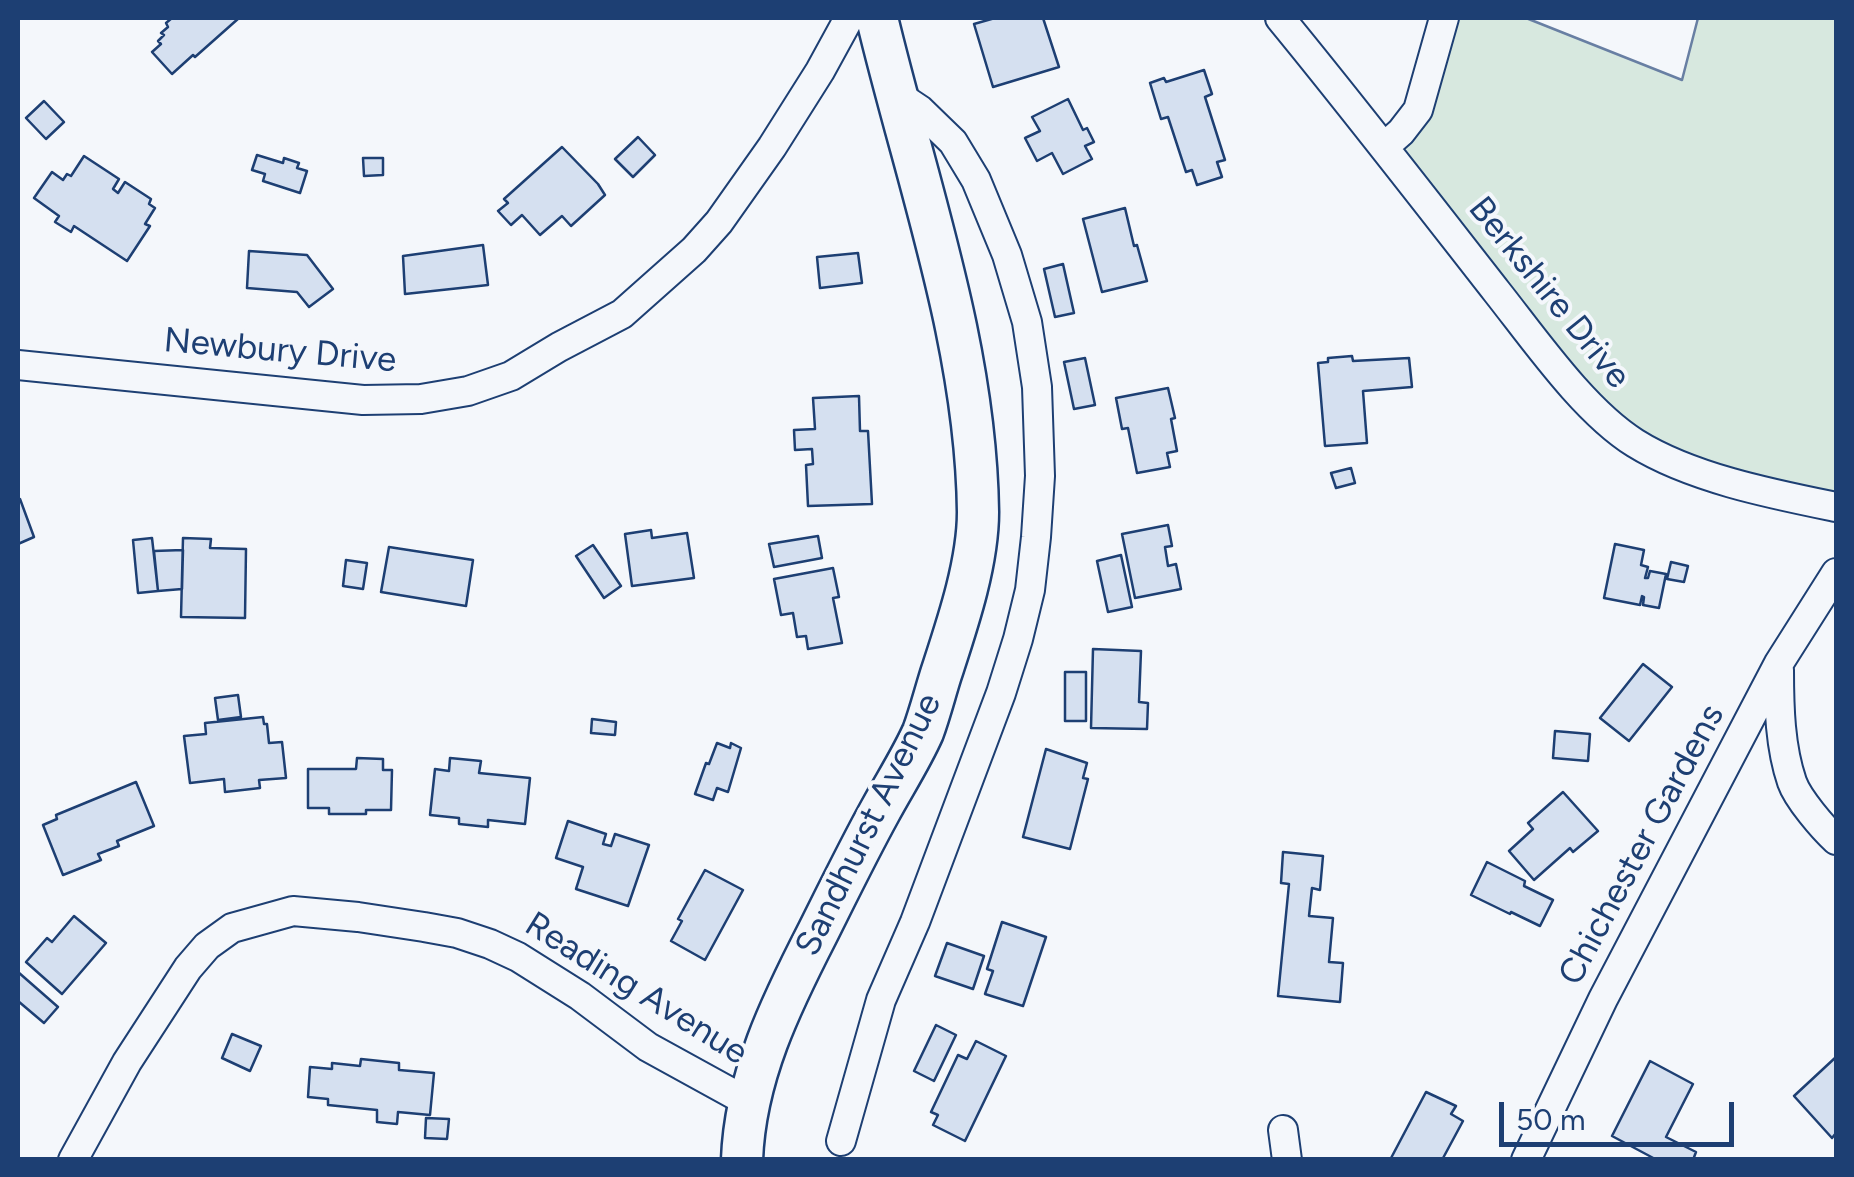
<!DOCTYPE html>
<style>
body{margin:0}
#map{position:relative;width:1854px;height:1177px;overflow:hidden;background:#f4f7fb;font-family:Figtree,sans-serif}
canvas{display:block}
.frame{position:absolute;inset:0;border:20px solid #1d3f73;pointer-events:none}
.scale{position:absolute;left:1499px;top:1102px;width:235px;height:45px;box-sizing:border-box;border:5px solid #1d3f73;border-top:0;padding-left:12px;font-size:30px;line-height:35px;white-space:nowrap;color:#1d3f73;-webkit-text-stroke:8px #f4f7fb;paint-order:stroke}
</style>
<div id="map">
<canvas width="1854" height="1177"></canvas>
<div class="frame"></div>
<div class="scale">50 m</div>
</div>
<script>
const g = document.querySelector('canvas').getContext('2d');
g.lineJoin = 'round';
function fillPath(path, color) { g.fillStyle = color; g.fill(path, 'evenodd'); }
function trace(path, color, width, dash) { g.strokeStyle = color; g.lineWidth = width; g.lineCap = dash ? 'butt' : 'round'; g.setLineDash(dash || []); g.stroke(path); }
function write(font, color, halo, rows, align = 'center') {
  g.font = font + ' Figtree,sans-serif'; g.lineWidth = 8; g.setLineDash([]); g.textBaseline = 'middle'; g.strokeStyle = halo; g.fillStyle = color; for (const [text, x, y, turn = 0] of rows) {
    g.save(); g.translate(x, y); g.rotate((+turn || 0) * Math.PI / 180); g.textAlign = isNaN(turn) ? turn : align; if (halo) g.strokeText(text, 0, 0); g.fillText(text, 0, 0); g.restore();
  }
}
const green = new Path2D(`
 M1446,18H1526L1682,80L1698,18H1836V507L1637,447L1384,149L1405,130Z`);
const building = new Path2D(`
 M172,18H239L195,57L193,55L172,74L152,52L161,44L158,41L164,35L161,33L168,27L166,23Z
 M995,18H1043L1059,67L993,87L974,24Z
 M1204,70L1212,94L1205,97L1225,160L1217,162L1222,177L1197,185L1192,170L1186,172L1168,117L1161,119L1150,83L1164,78L1166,82Z
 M1068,99L1083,130L1087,128L1094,142L1085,146L1092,159L1063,174L1052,153L1037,161L1025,138L1040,131L1032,117Z
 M44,101L64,122L46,139L26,118Z
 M638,137L655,155L633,177L615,159Z
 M562,147L598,184L605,195L571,226L562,216L540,235L522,215L511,225L498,211L508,203L504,199Z
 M257,155L283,163L284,158L299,163L297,168L307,171L300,193L263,181L265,174L252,170Z
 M84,156L119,179L113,189L118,193L125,182L151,199L149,204L155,208L145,224L150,226L127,261L74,226L71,232L55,222L59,216L34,198L52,172L63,180L67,174L71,176Z
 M363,158H383V175L364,176Z
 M1125,208L1134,246L1137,245L1147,281L1102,292L1083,219Z
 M483,245L488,285L405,294L403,256Z
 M249,251L307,255L333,289L309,307L297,292L247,288Z
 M858,253L862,283L820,288L817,257Z
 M1063,264L1074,313L1055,317L1044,269Z
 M1352,356L1353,361L1409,358L1412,387L1363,391L1367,443L1325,446L1318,363L1328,362V358Z
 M1085,358L1095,405L1074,409L1064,362Z
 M1168,388L1175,418L1171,419L1177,451L1167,453L1170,467L1137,473L1128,428L1122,429L1116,398Z
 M859,396L860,431H868L872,504L808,506L806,465L813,464L812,449L795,450L794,430L815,429L813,398Z
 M1351,468L1355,483L1336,488L1331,473Z
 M18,499H20L34,537L18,544Z
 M1168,525L1172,546L1165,547L1168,566L1176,564L1181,589L1135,598L1122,534Z
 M651,530L652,538L687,533L694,578L632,586L625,534Z
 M818,536L822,558L774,567L769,544Z
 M152,538L158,591L138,593L133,540Z
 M183,538L211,539L210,548L246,549L245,618L181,617Z
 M1615,544L1644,550L1641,565L1648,567L1645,578H1648L1650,571L1666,574L1659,608L1643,605L1644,597L1642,596L1640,605L1604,598Z
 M593,545L621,586L604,598L576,556Z
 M389,547L473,560L466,606L381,592Z
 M183,550L182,589L158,591L154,551Z
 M1121,555L1132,607L1108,612L1097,561Z
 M346,560L367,563L363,589L343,586Z
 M1671,562L1688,566L1684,582L1667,579Z
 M833,568L839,597L833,598L842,643L808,649L806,636L797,637L793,613L781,615L774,579Z
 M1093,649L1141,651L1139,702L1148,703L1147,729L1091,728Z
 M1643,664L1672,687L1629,741L1600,718Z
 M1065,672H1086V721H1065Z
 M238,695L241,717L218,720L215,698Z
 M263,717L264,724H267L269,743L282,742L286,778L259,780L260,788L225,792L224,779L190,783L184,736L206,734L205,723Z
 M592,719L616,722L615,735L591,733Z
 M1555,731L1590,734L1588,761L1553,758Z
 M717,743L730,748L731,743L741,748L728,792L717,788L713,800L695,794L706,763L709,764Z
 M1046,749L1087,763L1083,778L1088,779L1070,849L1023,837Z
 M357,758L383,759V770H392L391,810H366V814H329V808H308V769H356Z
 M450,758L481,761L479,773L530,778L525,824L488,820V827L459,824V818L430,815L435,769L449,771Z
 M136,782L154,826L117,841L119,846L98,854L101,860L63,875L43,825L57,819L56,815Z
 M1563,792L1598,831L1573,852L1570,848L1534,880L1509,851L1533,829L1528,823Z
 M568,821L606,834L603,844L611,846L615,834L649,845L628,906L576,889L583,867L556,858Z
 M1283,852L1323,856L1320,890L1312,888L1309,916L1333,918L1329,962L1343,963L1340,1002L1278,996L1289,884L1281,883Z
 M1487,862L1525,881L1524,886L1553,900L1540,926L1511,912L1510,914L1471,895Z
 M705,870L743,890L705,960L671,941L682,921L678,919Z
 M74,916L106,943L62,994L26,962L47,938L52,942Z
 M1002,922L1046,937L1023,1006L985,994L993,971L987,969Z
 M947,943L984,956L973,989L935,976Z
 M18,972L58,1007L44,1023L18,1001Z
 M936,1025L956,1035L934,1081L914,1071Z
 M232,1034L261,1046L250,1071L222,1058Z
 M976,1041L1006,1056L965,1141L933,1125L938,1115L931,1112L958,1055L967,1059Z
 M1836,1057V1133L1832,1138L1794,1096Z
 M361,1059L399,1063V1070L434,1073L430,1115L398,1112L397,1124L377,1122V1110L328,1105V1099L308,1097L310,1067L332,1069V1063L360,1066Z
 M1650,1061L1693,1084L1666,1137L1696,1152L1693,1160H1657L1612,1136Z
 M1426,1092L1456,1106L1451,1114L1463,1121L1442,1160H1390Z
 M426,1118L449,1119L447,1139L425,1138Z`);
const street = new Path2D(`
 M1280,18C1354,108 1425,200 1497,292C1535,340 1584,411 1635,443C1691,478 1772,494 1836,507
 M1384,147L1401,132L1418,110L1444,18
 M18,365L363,400L421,399L468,391L511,376L559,347L622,314L694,250L719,222L772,147L820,71L849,18
 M1779,670C1779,707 1780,747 1792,782C1798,799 1823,828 1836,840
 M1283,1130L1287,1160
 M841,1141L881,1000L915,922L1001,693L1018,639L1030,590L1036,537L1040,476L1037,387L1027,322L1007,255L976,180L953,142L920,110L896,94
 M73,1160L127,1062L188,968L207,946L232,928L293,911L358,917L424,927L457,933L490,944L518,957L580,996L648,1047L748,1102
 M1526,1160L1603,999L1779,663L1836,573`);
const secondary = new Path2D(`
 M742,1160C745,1077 781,1004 818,932C838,892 858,851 880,811C894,785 911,759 923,732C930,713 935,693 941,674C957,625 978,564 978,512C976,343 916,181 877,18`);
const streetNames = [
 ["Berkshire Drive",1549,293,51],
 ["Newbury Drive",280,351,5],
 ["Sandhurst Avenue",869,825,-64],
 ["Chichester Gardens",1642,845,-62],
 ["Reading Avenue",636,989,32]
];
fillPath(green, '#d7e8df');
trace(green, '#687fa3', 2.5);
fillPath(building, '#d5e0f0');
trace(building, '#1d3f73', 2.5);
trace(street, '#1d3f73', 32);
trace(secondary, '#1d3f73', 45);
trace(street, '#f4f7fb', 28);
trace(secondary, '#f4f7fb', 40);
write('35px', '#1d3f73', '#f4f7fb', streetNames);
</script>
